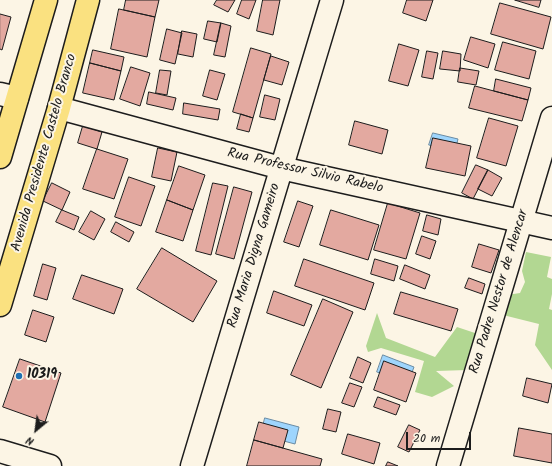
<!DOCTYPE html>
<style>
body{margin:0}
#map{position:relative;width:552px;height:466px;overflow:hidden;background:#fcf5e5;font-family:Kalam,sans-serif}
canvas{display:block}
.north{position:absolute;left:16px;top:410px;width:40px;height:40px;-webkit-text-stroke:3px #fcf5e5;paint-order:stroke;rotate:209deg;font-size:11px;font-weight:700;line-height:16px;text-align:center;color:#1c1c1c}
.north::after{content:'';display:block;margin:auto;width:14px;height:18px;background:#1c1c1c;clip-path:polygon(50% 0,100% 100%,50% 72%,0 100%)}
.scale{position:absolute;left:406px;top:432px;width:65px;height:18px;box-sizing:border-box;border:2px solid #1c1c1c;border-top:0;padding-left:5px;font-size:12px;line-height:14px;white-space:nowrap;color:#1c1c1c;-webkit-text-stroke:3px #fcf5e5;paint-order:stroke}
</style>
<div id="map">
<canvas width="552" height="466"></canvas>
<div class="north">N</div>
<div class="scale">20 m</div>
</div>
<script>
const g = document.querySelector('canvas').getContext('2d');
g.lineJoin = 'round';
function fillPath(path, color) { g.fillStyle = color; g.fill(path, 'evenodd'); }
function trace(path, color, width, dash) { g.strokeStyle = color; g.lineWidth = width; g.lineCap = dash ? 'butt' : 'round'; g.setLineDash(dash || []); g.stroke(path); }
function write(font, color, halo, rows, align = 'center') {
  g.font = font + ' Kalam,sans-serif'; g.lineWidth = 4; g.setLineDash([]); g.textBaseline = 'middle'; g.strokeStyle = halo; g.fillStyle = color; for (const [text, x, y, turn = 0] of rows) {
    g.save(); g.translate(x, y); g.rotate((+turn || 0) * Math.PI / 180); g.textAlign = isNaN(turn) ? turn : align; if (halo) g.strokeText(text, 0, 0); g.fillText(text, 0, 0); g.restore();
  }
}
const green = new Path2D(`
 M526,252L551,257L547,277L552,279V294L549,309L552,310V370L535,345L539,324L503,315L507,295L520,293L525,282L522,271Z
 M377,313L386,338L435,357L457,327L478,334L467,370L436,371L454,386L432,397L415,392L424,361L381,348L368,352L366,346Z`);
const water = new Path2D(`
 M433,133L458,139L455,151L429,145Z
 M383,355L414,367L408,383L377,372Z
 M265,418L299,427L295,444L261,435Z`);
const building = new Path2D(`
 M126,0H159L155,17L124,10Z
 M217,0H235L228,12L214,5Z
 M242,0H256L249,19L237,14Z
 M263,0H280L273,35L257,31Z
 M407,0H433L426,21L403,13Z
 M515,0H541L539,7Z
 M500,3L551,17L543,49L491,34Z
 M119,9L155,17L147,57L111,49Z
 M0,14L11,17L2,50L0,49Z
 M208,21L221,23L217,42L204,39Z
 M221,23L231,26L225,57L214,55Z
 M167,29L182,33L175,64L160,60Z
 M182,31L197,34L193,57L178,54Z
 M471,37L495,44L488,68L464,60Z
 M503,42L536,51L529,79L495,70Z
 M399,44L419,50L408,86L389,81Z
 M251,48L271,54L253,118L233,112Z
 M93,50L124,57L121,71L90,63Z
 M427,51L438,53L433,79L422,77Z
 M443,51L461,54L460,71L440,69Z
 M271,56L289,62L282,85L264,80Z
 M90,63L121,71L114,100L83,93Z
 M131,67L150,73L140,106L120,99Z
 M460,68L479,71L476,85L458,82Z
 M160,70L171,71L167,95L156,93Z
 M210,70L225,74L217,100L203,96Z
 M496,79L531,88L528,100L494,91Z
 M475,86L528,100L522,121L469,108Z
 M149,92L176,98L173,110L147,104Z
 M265,95L280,99L275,120L260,117Z
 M184,103L220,109L218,120L183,114Z
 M241,114L253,118L249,132L237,129Z
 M489,118L518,126L506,166L477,158Z
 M355,121L388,130L382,154L349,145Z
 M83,126L102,132L97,149L78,143Z
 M433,138L471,146L465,176L426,168Z
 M158,148L177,152L171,181L152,177Z
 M97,149L128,159L114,199L83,189Z
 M476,165L488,170L473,199L462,193Z
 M179,166L205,175L193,210L167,200Z
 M488,170L502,178L492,196L478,189Z
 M129,177L155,186L141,226L115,217Z
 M52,183L70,192L62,210L43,201Z
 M213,183L228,186L211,255L196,251Z
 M234,187L252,192L234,259L216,254Z
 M167,200L193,210L183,241L156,232Z
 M298,201L313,206L299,247L284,242Z
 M388,203L420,213L406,259L374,250Z
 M62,210L79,217L74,230L56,222Z
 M331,210L379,225L368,260L320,245Z
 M91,211L105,219L94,240L79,232Z
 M427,215L441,219L438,235L423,231Z
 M116,222L134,232L129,242L111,232Z
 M422,236L436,241L430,259L416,254Z
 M479,244L499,250L491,273L472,267Z
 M162,248L217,281L193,322L137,289Z
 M304,259L374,283L365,310L295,286Z
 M375,259L398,266L394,281L371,274Z
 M43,264L56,268L47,300L34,296Z
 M405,265L430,275L425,289L400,279Z
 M82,275L123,289L114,314L73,299Z
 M469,278L485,284L482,294L465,288Z
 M274,291L312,305L304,326L267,313Z
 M401,292L458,309L451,331L394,314Z
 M323,299L353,312L321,388L291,375Z
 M33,310L54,317L46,342L25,335Z
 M358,357L371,363L363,383L350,378Z
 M20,359L61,373L45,422L3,407Z
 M384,361L416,373L406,402L374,390Z
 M527,378L552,384L548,403L523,396Z
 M350,383L362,387L354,407L342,403Z
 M378,397L400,405L396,415L374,407Z
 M328,409L341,412L336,432L323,429Z
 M259,422L288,430L283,448L254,440Z
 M409,425L420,430L409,452L398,447Z
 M519,428L552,434V463L514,456Z
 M348,434L380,443L374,464L342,454Z
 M254,440L322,459L320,466H247Z
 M388,462L398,466H386Z`);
const street = new Path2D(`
 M0,94L17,98
 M192,466L332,0
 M448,466L552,118`);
const secondary = new Path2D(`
 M59,108L281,168L552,228
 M0,451L50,466`);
const primary = new Path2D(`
 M0,157L46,0
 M0,305L59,108L88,0`);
const markers = [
 [19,376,4,"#1f6fb2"]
];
const streetNames = [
 ["Avenida Presidente Castelo Branco",45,153,-74],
 ["Rua Professor Silvio Rabelo",305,172,13],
 ["Rua Maria Digna Gameiro",255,256,-73],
 ["Rua Padre Nestor de Alencar",500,292,-73]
];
const poiNames = [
 ["10319",27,376]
];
fillPath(green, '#b2d792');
fillPath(water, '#9ed5fd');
trace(water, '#6a8ba3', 1);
fillPath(building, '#e3a9a0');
trace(building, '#1c1c1c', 1);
trace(street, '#1c1c1c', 25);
trace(secondary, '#1c1c1c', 25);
trace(primary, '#1c1c1c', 25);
trace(street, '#fcf5e5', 22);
trace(secondary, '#fcf5e5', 22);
trace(primary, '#fae180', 22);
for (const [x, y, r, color] of markers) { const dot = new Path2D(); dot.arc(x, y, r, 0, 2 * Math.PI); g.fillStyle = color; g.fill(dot); trace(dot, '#fcf5e5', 1.5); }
write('14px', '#1c1c1c', '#fcf5e5', streetNames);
write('bold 14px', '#1c1c1c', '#fcf5e5', poiNames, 'left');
</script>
